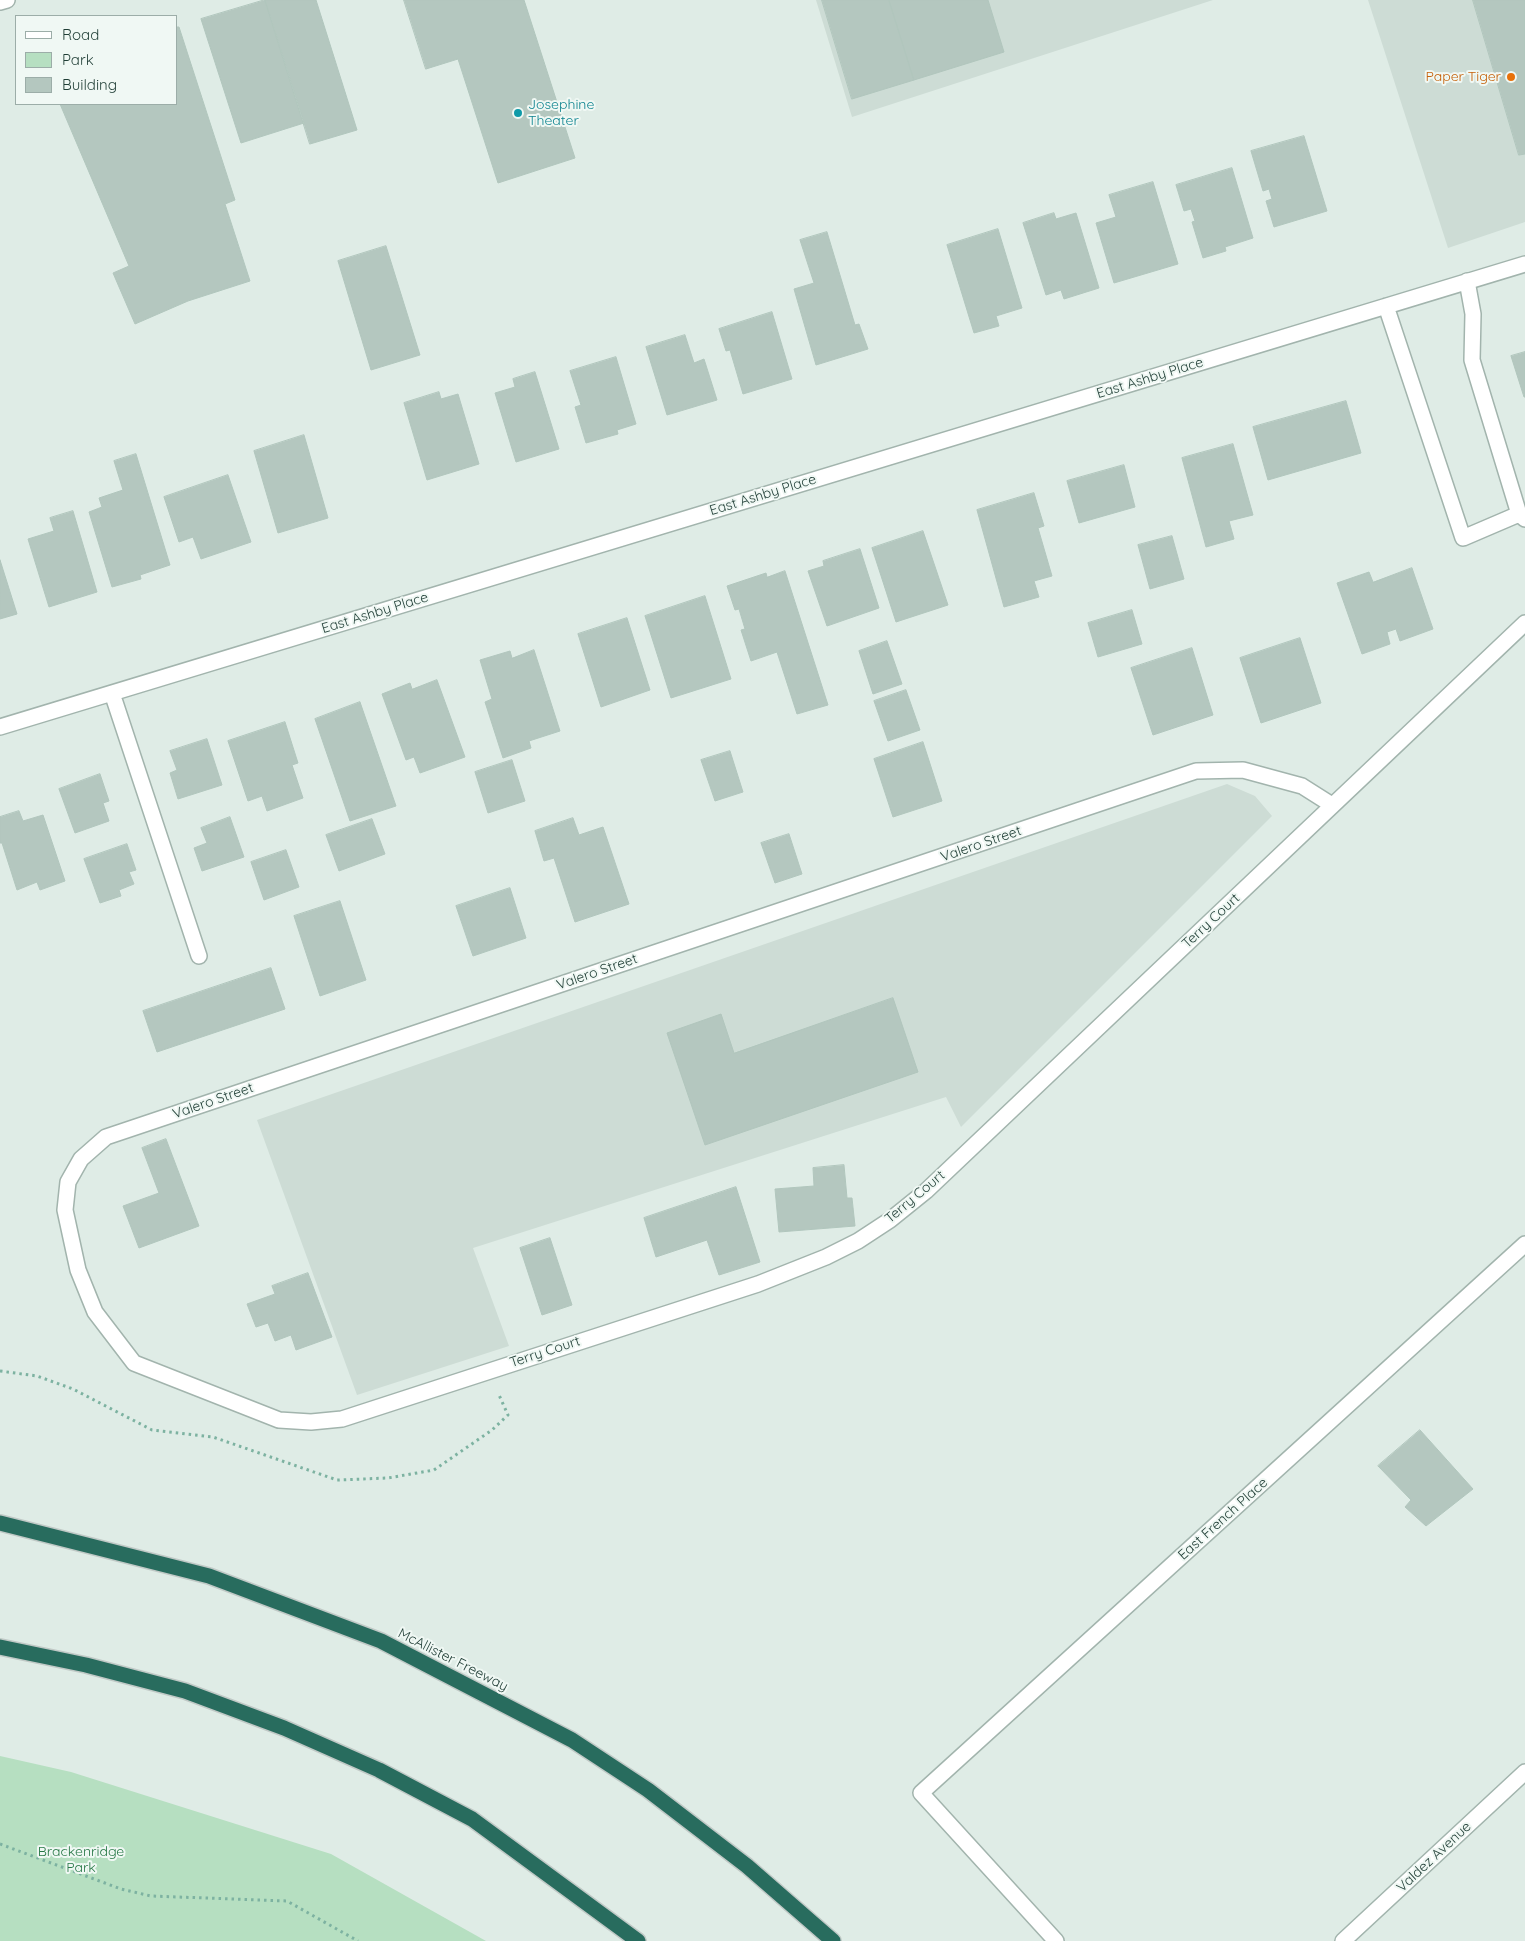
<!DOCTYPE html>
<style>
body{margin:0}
#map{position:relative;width:1525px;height:1941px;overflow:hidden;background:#dfece6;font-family:Quicksand,sans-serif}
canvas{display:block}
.legend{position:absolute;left:15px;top:15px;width:162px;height:90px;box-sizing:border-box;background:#f0f8f4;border:1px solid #9cada8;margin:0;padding:6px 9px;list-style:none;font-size:15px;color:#1f3d35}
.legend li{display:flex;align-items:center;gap:10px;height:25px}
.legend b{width:25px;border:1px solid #9cada8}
</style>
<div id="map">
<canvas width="1525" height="1941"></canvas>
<ul class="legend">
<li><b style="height:6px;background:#fff"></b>Road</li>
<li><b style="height:14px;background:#b6dfc1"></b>Park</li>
<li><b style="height:14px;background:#b4c7bf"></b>Building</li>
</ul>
</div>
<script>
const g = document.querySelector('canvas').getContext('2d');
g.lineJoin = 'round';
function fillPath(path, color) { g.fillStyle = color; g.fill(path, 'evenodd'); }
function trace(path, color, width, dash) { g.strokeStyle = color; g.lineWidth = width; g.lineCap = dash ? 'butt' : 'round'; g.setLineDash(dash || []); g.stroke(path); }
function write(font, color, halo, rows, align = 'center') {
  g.font = font + ' Quicksand,sans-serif'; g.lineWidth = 4; g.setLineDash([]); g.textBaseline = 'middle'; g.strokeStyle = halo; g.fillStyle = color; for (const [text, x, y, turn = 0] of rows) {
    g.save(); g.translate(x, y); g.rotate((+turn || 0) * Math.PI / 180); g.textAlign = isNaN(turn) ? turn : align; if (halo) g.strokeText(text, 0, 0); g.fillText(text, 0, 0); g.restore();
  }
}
const built = new Path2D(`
 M816,0H1213L852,117Z
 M1368,0H1525V222L1448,248Z
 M1227,784L1255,796L1272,816L961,1127L946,1097L473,1248L509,1346L357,1395L257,1120Z`);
const green = new Path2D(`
 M0,1756L71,1772L331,1854L486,1941H0Z`);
const building = new Path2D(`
 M265,0L304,123L241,143L201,19Z
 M265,0H316L357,130L310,144Z
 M404,0H524L575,158L498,183L458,59L426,69Z
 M822,0H889L914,80L852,99Z
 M889,0H988L1004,52L914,80Z
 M1473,0H1525V154L1519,155Z
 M176,27H179L235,200L225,204L250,281L188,301L135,324L113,273L129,266L60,104H176Z
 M1304,136L1327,211L1274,227L1266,201L1272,199L1269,189L1263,191L1251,151Z
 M1232,168L1253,238L1225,247L1226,251L1203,258L1192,222L1195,221L1191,209L1184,211L1176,185Z
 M1153,182L1178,264L1114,283L1096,223L1116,217L1109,195Z
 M1054,213L1056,219L1076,213L1099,288L1064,299L1061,290L1046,295L1023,223Z
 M998,229L1022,308L996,316L999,326L974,333L947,245Z
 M827,232L855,325L859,324L868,349L816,365L794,289L814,283L800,240Z
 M386,246L420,355L371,370L338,261Z
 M772,312L792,379L743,394L730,350L726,351L719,329Z
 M685,335L694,363L704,359L717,400L667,415L646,347Z
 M1525,352V397H1524L1511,356Z
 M616,357L636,424L617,430L618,434L586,443L575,407L581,405L570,371Z
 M535,372L559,449L516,462L495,393L515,387L513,379Z
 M439,392L441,399L458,394L479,464L427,480L404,403Z
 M1346,401L1361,453L1268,480L1253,427Z
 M304,435L328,518L278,533L254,451Z
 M1233,444L1253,515L1229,521L1234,539L1206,547L1182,458Z
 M136,454L170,565L140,575L141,579L112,587L89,512L102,507L99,498L123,490L114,461Z
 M1124,465L1135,507L1079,523L1067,481Z
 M228,475L251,542L201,559L193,537L179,542L164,497Z
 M1034,493L1044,526L1038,528L1052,576L1034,581L1039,597L1004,607L977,510Z
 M73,511L97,592L49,607L28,539L54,531L50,518Z
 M923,531L948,605L896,622L872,548Z
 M1172,536L1184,579L1150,589L1138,545Z
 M860,549L879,608L827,626L808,571L824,566L823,561Z
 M0,560L17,614L0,619Z
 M1412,568L1433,629L1400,641L1396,629L1387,632L1390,644L1362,654L1337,583L1369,572L1373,582Z
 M785,571L828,705L797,714L777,652L751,661L741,630L745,629L739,609L735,610L727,586L766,573L767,577Z
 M705,596L731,679L671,698L645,616Z
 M1132,610L1142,644L1098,657L1088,623Z
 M627,618L650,690L601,707L578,634Z
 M1300,638L1321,703L1261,723L1240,658Z
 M887,641L902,684L873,694L859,651Z
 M1192,648L1213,715L1153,735L1131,668Z
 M534,650L560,731L529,741L531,748L503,758L485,702L492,699L480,660L510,651L512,658Z
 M437,680L465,757L420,773L414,757L406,760L382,694L410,683L412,689Z
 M906,690L920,730L888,741L874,701Z
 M360,702L396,806L350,821L315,719Z
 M285,722L298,763L292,765L303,798L267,811L262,796L248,801L228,741Z
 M207,739L222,785L178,799L170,773L177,770L170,751Z
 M923,742L942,801L893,817L874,759Z
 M730,751L743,792L715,801L701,760Z
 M512,760L525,801L488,813L475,772Z
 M100,774L109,801L103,803L109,821L75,833L59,789Z
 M19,811L23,821L43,815L65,881L40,890L37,882L17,890L2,843H0V817Z
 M230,817L244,857L202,871L194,848L207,843L201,828Z
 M573,818L579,835L603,827L629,904L575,922L554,858L544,861L535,831Z
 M372,819L385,854L339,871L326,835Z
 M789,834L802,874L775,883L761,843Z
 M127,844L136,870L129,872L134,884L119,890L121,896L100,903L84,859Z
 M286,850L299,887L264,900L251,862Z
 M510,888L526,938L473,956L456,906Z
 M340,901L366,980L320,996L294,916Z
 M271,968L285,1009L157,1052L143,1011Z
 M893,998L918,1072L705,1145L667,1033L721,1014L734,1053Z
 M166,1139L199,1226L139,1248L123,1206L159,1193L142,1148Z
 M844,1165L847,1198H852L855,1226L779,1232L775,1189L814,1186L813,1168Z
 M736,1187L760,1262L719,1275L707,1240L656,1257L644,1218Z
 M550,1238L572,1305L542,1315L520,1248Z
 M308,1273L332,1337L296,1350L291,1335L275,1341L268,1323L256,1327L247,1304L275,1294L272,1286Z
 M1420,1430L1473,1489L1426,1526L1405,1507L1411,1500L1378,1466Z`);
const path = new Path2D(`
 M0,1371L37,1376L73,1389L152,1430L213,1437L337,1480L388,1478L434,1470L492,1430L508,1415L499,1395
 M0,1844L121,1889L151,1896L287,1901L358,1941`);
const minor = new Path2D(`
 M0,2L7,0
 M1467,281L1473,314L1472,360L1519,514L1525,519
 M1386,306L1463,538L1519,514
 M112,693L199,956
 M0,727L1525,264
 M1332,805L1302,786L1243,770L1196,771L106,1137L81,1159L68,1182L65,1210L78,1270L95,1312L134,1363L279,1420L311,1422L342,1419L758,1284L826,1257L858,1241L890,1220L926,1191L1525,623
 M1056,1941L921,1793L1525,1244
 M1343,1941L1525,1772`);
const highway = new Path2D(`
 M0,1523L209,1576L381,1641L572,1740L648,1790L747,1866L833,1941
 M0,1647L86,1665L185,1691L284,1728L379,1770L472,1819L638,1941`);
const markers = [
 [1511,77,5,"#e8710a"],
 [518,113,5,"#0f9aa8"]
];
const foodNames = [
 ["Paper Tiger",1501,77]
];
const cultureNames = [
 ["Josephine",528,105],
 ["Theater",528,121]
];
const streetNames = [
 ["East Ashby Place",1150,378,-17],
 ["East Ashby Place",763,495,-17],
 ["East Ashby Place",375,613,-17],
 ["Valero Street",981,844,-19],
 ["Terry Court",1211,921,-43],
 ["Valero Street",597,972,-19],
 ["Valero Street",213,1101,-19],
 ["Terry Court",915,1197,-40],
 ["Terry Court",545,1352,-18],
 ["East French Place",1223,1519,-42],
 ["McAllister Freeway",453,1660,27],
 ["Valdez Avenue",1434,1857,-43]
];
const parkNames = [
 ["Brackenridge",81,1852],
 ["Park",81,1868]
];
fillPath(built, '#cddcd5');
fillPath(green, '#b6dfc1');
fillPath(building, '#b4c7bf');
trace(building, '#b1c6bd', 1);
trace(minor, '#a2b4ad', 18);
trace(highway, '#c0c9c6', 18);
trace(path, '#7db2a1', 3, [2.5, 4]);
trace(minor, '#fff', 15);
trace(highway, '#286c5e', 15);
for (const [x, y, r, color] of markers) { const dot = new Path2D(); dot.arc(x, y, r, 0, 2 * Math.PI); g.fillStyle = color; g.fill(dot); trace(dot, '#f0f8f4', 2); }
write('14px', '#c56008', '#f0f8f4', foodNames, 'right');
write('14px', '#0d838f', '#f0f8f4', cultureNames, 'left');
write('14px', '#1f3d35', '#f0f8f4', streetNames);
write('14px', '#267745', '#f0f8f4', parkNames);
</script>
